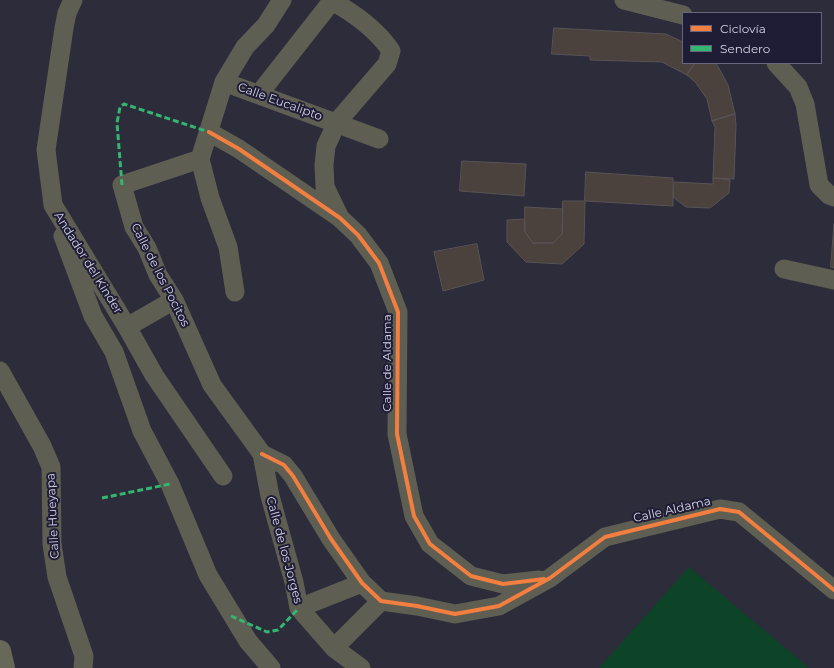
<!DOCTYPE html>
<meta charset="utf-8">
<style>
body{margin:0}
#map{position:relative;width:834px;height:668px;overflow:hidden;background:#2d2c3b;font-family:Montserrat,sans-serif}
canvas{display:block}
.legend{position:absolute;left:682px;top:12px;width:140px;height:52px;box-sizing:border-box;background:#1f1c36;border:1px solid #67657c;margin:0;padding:5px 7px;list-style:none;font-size:12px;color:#d3d3e5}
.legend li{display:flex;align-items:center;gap:8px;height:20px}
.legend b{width:20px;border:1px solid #67657c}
</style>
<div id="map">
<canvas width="834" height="668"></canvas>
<ul class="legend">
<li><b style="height:5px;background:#f27e40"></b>Ciclovía</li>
<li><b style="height:5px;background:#33b770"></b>Sendero</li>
</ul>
</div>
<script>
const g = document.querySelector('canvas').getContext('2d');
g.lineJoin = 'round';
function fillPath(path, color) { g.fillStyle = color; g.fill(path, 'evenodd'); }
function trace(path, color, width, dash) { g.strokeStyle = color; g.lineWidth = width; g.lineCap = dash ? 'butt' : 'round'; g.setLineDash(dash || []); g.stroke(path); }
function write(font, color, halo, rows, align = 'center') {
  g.font = font + ' Montserrat,sans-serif'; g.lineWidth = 4; g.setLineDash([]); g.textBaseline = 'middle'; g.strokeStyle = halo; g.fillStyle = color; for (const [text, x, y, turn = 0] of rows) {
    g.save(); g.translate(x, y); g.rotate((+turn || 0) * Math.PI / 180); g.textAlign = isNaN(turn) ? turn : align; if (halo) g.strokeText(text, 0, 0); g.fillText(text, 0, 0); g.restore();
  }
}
const green = new Path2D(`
 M689,567L809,668H599Z`);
const building = new Path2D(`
 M554,28L666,34L683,42V63H695L687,75L662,62L590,60V56L552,54Z
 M695,63H716L728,85L735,114L712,121L707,99L696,83L687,75Z
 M735,114L736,125L734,179L713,178L715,127L712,121Z
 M462,161L526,164L524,196L460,191Z
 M586,172L673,178V206L585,201Z
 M713,178L730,180L729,193L710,208L686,207L673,197L674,182L713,184Z
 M563,201H585L584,244L562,264L526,262L507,242V220L525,219V232L533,243H553L562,234Z
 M525,207L563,209L562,234L553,243H533L525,232Z
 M834,224V268L831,267Z
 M477,244L484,280L443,291L434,252Z`);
const minor = new Path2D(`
 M73,0L67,13L64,28L46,150L53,205L127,327L154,375L223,476
 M330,0C352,12 377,30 391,51L387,64L337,122L326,146L324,165L325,187L340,218
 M624,0L683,15
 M776,63L798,87L805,104L819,185L829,195L834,197
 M224,82L379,139
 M259,94L332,1
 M209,132L239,149L340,218L358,235L379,263L398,312L397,434L414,516L430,544L471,576L503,584L539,580
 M200,159L122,185L134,227L147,248L158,275L174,300L212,385L262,454L270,496L294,582L299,608L334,648L361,668
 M200,159L224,82L245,47L266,25L282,0
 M200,159L210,198L228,247L235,292
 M63,236L93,316L114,352L142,431L170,484L208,575L248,641L271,668
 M784,269L834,280
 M127,327L174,300
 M0,371L42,446L51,467L52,544L57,577L84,656L83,668
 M262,454L284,465L293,476L331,539L362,583L381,601L417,606L455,614L499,606L550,578L605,537L720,509L739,512L834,590
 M299,608L362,583
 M334,648L381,601`);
const major = new Path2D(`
 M0,651L4,668`);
const quiet = new Path2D(`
 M122,185L117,123L120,107L124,104L209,132
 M102,498L170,484
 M231,616L267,632L278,630L299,608`);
const cycleway = new Path2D(`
 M209,132L239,149L340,218L358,235L379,263L398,312L397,434L414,516L430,544L471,576L503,584L544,579
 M262,454L284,465L293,476L331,539L362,583L381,601L417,606L455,614L499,606L550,578L605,537L720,509L739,512L834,590`);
const streetNames = [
 ["Calle Eucalipto",280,102,20],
 ["Andador del Kinder",88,263,58],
 ["Calle de los Pocitos",160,275,63],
 ["Calle de Aldama",387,363,-90],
 ["Calle Aldama",672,510,-13],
 ["Calle Hueyapa",53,516,-93],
 ["Calle de los Jorges",284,550,75]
];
fillPath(green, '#0d4427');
fillPath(building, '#4b413d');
trace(building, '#585356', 1);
trace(minor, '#5e5e52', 19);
trace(major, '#686859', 22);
trace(quiet, '#33b770', 3, [6, 3]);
trace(cycleway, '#f27e40', 4);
write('12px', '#d3d3e5', '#1f1c36', streetNames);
</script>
